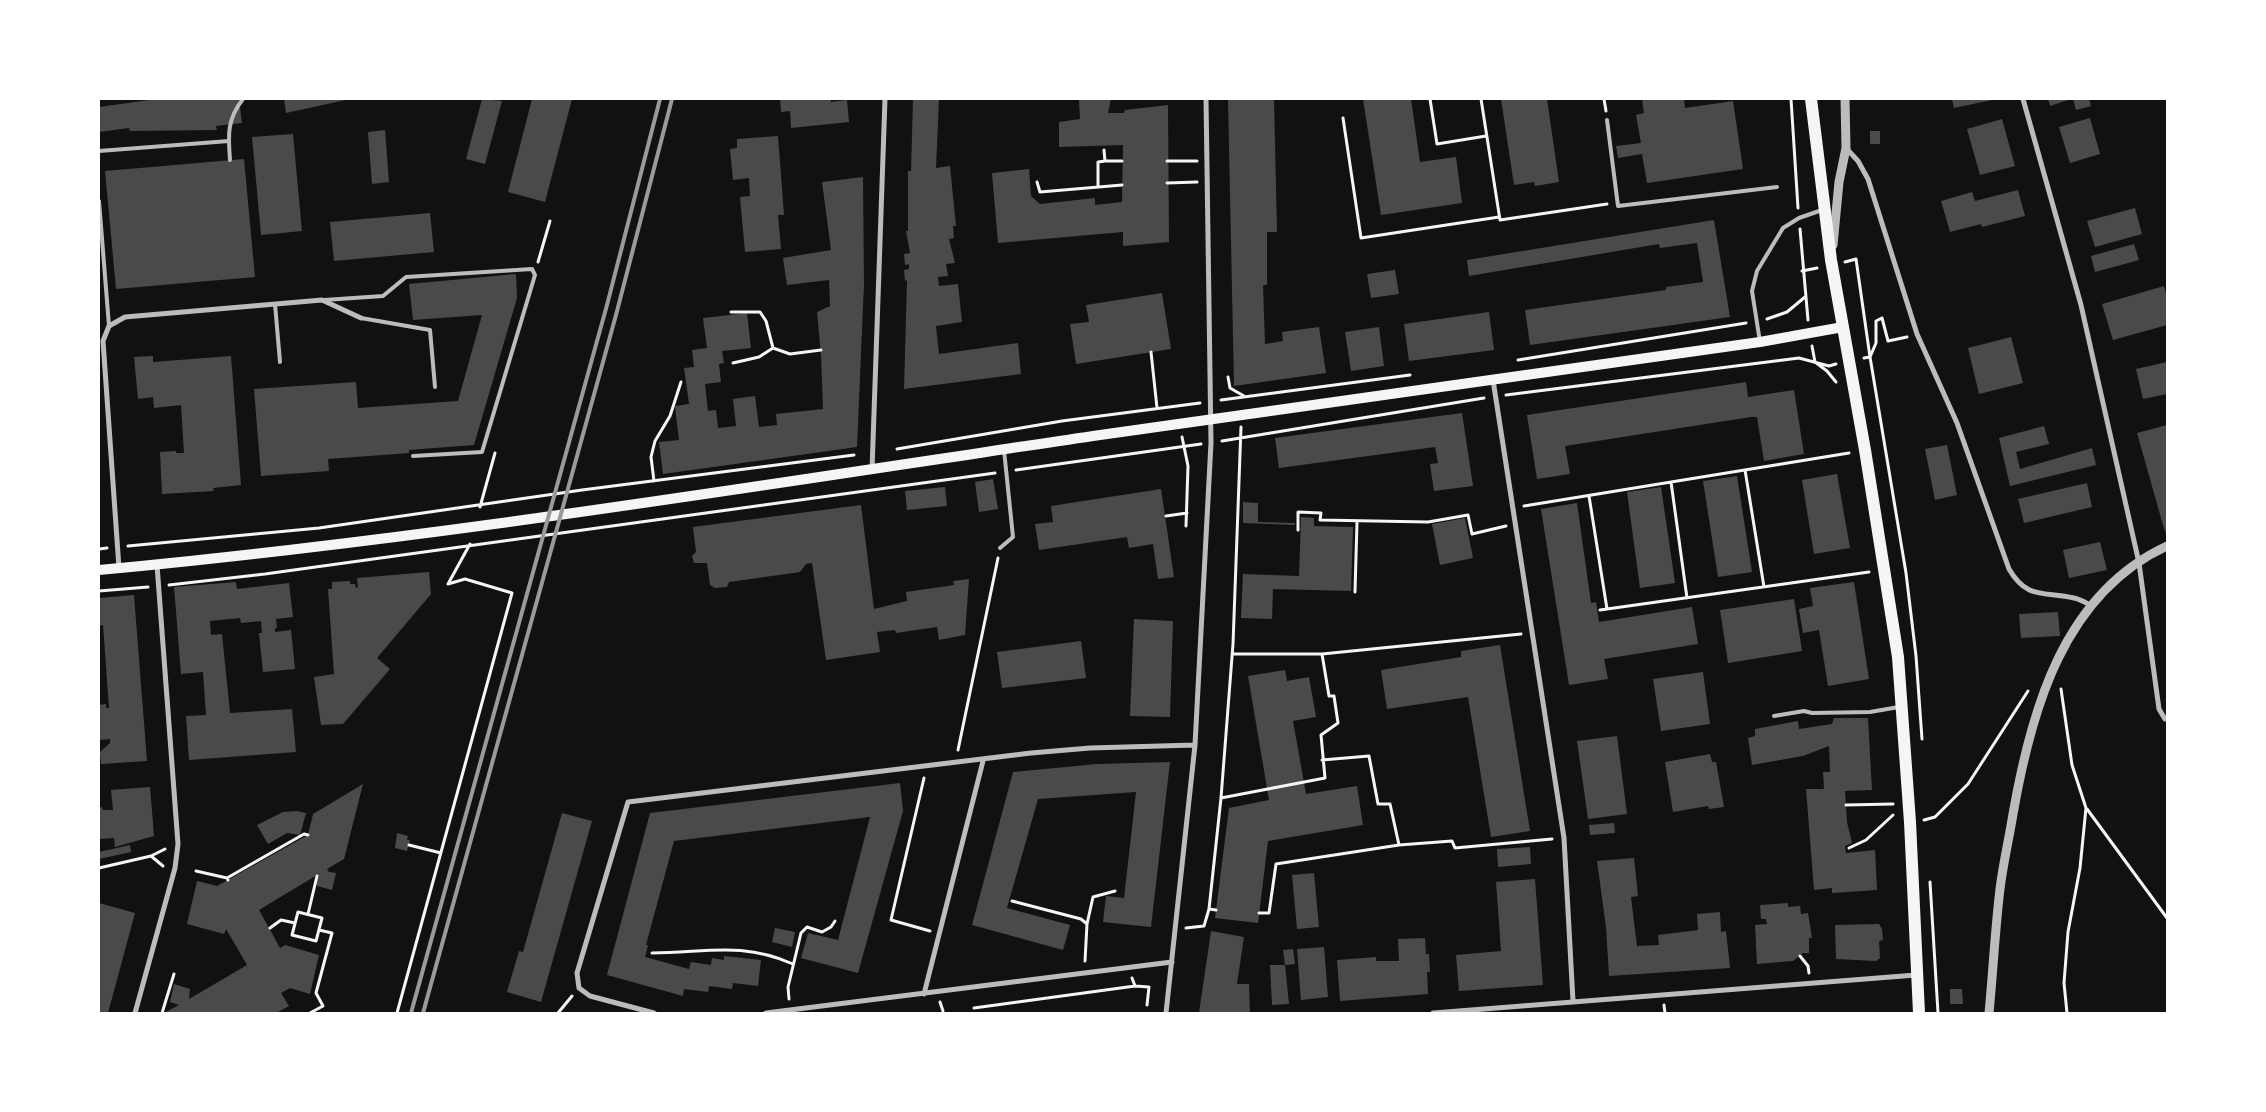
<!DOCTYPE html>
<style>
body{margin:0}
#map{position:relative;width:2266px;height:1112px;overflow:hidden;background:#111;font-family:Inter,sans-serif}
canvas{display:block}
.frame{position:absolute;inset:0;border:100px solid #fff;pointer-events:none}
</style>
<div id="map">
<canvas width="2266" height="1112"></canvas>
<div class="frame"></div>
</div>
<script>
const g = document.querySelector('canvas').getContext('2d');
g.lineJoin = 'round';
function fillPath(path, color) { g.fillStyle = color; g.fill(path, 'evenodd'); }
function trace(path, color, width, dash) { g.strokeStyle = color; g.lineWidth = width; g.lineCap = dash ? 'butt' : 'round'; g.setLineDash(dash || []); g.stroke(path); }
const building = new Path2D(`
 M156,99H239L242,123L216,126L217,130L130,131L129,128L99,132V107Z
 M284,99H350L286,113Z
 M482,99L502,101L485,164L466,159Z
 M532,99H572L545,202L508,192Z
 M780,99H831V102L847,100L849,122L791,128L790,111L781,112Z
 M913,99H939L936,168L950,166L956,226H953L954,238L949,239L955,263L946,264L948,276L938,277L939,286L958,284L962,322L936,326L939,354L1018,343L1021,374L904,389L907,280L905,281L904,270L909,269V264L905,265L904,254L910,253L906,231H908V171H911Z
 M1079,99H1111L1108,113H1124L1125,110L1168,105L1169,242L1123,246V232L998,243L992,173L1029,169L1031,196L1040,204L1095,198V205L1122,202L1123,145L1059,147V122L1080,119Z
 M1228,99H1274L1277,232H1267V285H1263L1265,344L1283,341L1282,332L1319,327L1326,373L1234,386Z
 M1363,99H1411L1420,162L1456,157L1462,203L1381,215Z
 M1501,99H1547L1559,182L1535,186L1534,182L1514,185Z
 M1642,99H1684L1685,108L1733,101L1743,169L1647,183L1642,154L1618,158L1616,146L1641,143L1636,115L1644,113Z
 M1952,99H1992V100L1954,108Z
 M2048,99H2071L2050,106Z
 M2073,99H2089L2091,106L2076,110Z
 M2090,118L2100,154L2070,163L2059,127Z
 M2002,119L2015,166L1980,175L1967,129Z
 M385,130L389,182L372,184L368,132Z
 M1870,131H1880V144H1870Z
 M293,134L302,231L261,235L252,137Z
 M778,136L784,215H778L781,249L745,252L740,197L750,196L749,178L733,180L730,149L737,148V139Z
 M244,159L255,277L116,289L105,171Z
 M863,177L864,284L857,447L663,474L659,442L679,440L675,406L689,404L684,368L694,367L692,350L707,348L703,318L747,313L751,348L722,351L724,363L719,364L721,382L705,384L708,411L716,410L718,428L736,426L733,399L755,396L759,427L777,425L776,414L823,409L821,355L817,312L830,306L829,280L787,285L783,258L831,250L822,182Z
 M2018,190L2025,216L1982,227L1981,224L1950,232L1941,201L1972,192L1975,201Z
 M2135,208L2142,234L2095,247L2087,221Z
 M430,213L434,252L334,261L330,222Z
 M1714,220L1730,317L1530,345L1525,310L1666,290V287L1703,282L1697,243L1660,248L1659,244L1469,276L1467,260Z
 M2134,244L2139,260L2095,272L2091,256Z
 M1395,270L1399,294L1371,298L1367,274Z
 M516,274L517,298L474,445L409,450V453L328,459L329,471L261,476L254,389L356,382L358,408L458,401L482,315L413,320L409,284Z
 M2164,286L2167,298V325L2113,340L2102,304Z
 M1162,293L1171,349L1076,364L1070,324L1089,322L1086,305Z
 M1489,312L1494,350L1409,361L1404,324Z
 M1379,327L1384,366L1351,371L1345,332Z
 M2011,337L2023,383L1979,394L1968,348Z
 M153,356V362L231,356L241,485L213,488L214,491L162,494L160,452L176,451V453H184L181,405L154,408L153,397L138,399L134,357Z
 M2167,362V394L2143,399L2136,369Z
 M1746,382L1748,397L1794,390L1804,454L1764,461L1757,417H1751L1565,446L1570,474L1537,479L1527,415Z
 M1462,413L1473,486L1434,491L1430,464L1438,463L1435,447L1279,468L1275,438Z
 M2167,425V532H2165L2137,433Z
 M2044,426L2049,444L2016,452L2020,469L2092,448L2096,465L2010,486L1999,438Z
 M1947,445L1957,495L1935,500L1925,449Z
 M1837,474L1850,548L1814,554L1802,480Z
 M1737,476L1752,572L1718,577L1703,481Z
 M993,479L998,509L979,512L975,482Z
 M2087,483L2092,507L2024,523L2018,499Z
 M945,487L947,506L907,510L905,491Z
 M1661,487L1675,583L1640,588L1627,492Z
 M1161,489L1174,577L1158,579L1153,544L1129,548L1127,537L1039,550L1035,524L1053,522L1051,506Z
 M1243,502L1258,503V522L1295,523V525L1243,523Z
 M1577,503L1591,603L1596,602L1599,622L1692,607L1698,644L1604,659L1608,679L1569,685L1541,509Z
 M861,505L874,609L907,601L906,592L954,585L953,581L969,579L965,635L939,640L937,627L896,633L895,630L877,632L880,652L826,660L812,563L806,564L800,572L729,582L727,587L715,588L710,585L707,563H694L692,556L696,552L693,527Z
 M1301,517L1314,518V526L1353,527L1351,591L1273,589L1272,619L1241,618L1243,574L1299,576Z
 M1465,518L1473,558L1440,565L1432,524Z
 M2100,542L2107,570L2069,578L2063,550Z
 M429,572L431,594L377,658L390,669L343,724L321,725L314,677L334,674L328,589H332V582L350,581V584H355L356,588L358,587L357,578Z
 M236,582L237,589L289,583L293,617L276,619L277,628H275V632L291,630L295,669L263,672L259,633H262L261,621L241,623L240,618L210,621L211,635L222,634L230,713L292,709L296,752L189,760L186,716L206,715L203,672L181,674L174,587Z
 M1854,582L1869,679L1828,686L1819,630L1803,633L1799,609L1813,606L1810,588Z
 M134,595L147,761L101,764L100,752L110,743V739L99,740V705L106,704V708H109L103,625L99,626V598Z
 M1794,599L1802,651L1728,663L1720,610Z
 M2058,612L2060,636L2021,638L2019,614Z
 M1134,619L1173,621L1170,717L1130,716Z
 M1081,641L1086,678L1002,688L997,652Z
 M1500,645L1530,831L1491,837L1468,697L1387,709L1381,670L1461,657V651Z
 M1285,670L1287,681L1309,677L1316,717L1293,721L1306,794L1357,786L1363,825L1268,841L1258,923L1215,918L1229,808L1269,800L1248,676Z
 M1703,672L1710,724L1661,731L1653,679Z
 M1834,718H1868L1872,790L1845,791L1847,822L1852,843L1845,846L1846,853L1875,850L1877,890L1832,893V888L1814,890L1806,789H1824L1823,772H1830L1829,746L1803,756L1752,765L1748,738L1755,736V729L1798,721L1799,729L1832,724Z
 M1617,736L1627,814L1588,819L1577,741Z
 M1710,754L1712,762H1716L1724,807L1709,809L1708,806L1673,812L1665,762Z
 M1170,762L1151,927L1103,922L1106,896L1124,898L1136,792L1038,799L1007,908L1070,925L1063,950L972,925L1013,772L1097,764Z
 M900,783L903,811L858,973L801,958L808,933L838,940L870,817L674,841L646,945H648L645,957L689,969L691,962L711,965L712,958L724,960V956L761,960L758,986L733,983L732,989L709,986L708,992L684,989L683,996L607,975L650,813Z
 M363,784L344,859L327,869L329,872L336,873L332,890L317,886V875L259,910L280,948L285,945L319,955L310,994L290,988L281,993L289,1006L276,1013H164L179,1005L170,1002L174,984L190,989L189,999L247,965L226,929L224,934L187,924L197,881L217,886L308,835L313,814Z
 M150,787L154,836L115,847L114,838L99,839V808L102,807L103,810H113L111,790Z
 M297,811L306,813L300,835L287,833L268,844L257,825L283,812Z
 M562,813L592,821L541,1002L507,992L519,951L523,952Z
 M1614,823L1615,833L1590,835L1589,825Z
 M397,833L408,836L407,840H410L407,851L395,848Z
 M130,845L131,852L99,859V852Z
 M1530,847L1531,864L1498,867L1497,849Z
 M1634,858L1638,896L1631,897L1637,946L1659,945L1658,935L1698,930L1697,914L1720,912L1721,932L1726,931L1730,968L1609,976L1606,927L1597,861Z
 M1314,873L1319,927L1297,929L1292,875Z
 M1535,879L1543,985L1459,991L1456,955L1501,951L1496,882Z
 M99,903L135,913L108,1013H99Z
 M1788,903V907L1800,906L1801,914L1808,913L1812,938H1809V953H1803L1793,961L1757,964L1755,925L1767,924L1766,919H1761L1760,905Z
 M1879,924L1882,929L1883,940L1879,941L1880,958L1876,961L1836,959L1835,925Z
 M775,928L795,932L792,947L772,942Z
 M1211,931L1244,937L1237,984H1249L1250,1012L1199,1013Z
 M1425,938L1426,954H1429L1430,972H1427L1428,994L1340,1001L1337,960L1376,957V961H1399L1398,939Z
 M1324,947L1328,997L1301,1000L1297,949Z
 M1293,949L1295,964L1285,965L1283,950Z
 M1270,965H1285L1289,1004L1272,1005Z
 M1950,989H1962L1963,1004H1950Z`);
const path = new Path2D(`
 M1430,99L1437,144L1486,136
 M1481,99L1500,220L1607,204
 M1604,99L1606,111
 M1791,99L1798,208
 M1343,118L1361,238L1499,217
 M1105,161H1122
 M1167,161H1197
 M1037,182L1040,192L1122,185
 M1167,183L1197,182
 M1098,187V162L1105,161L1104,150
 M1800,229L1808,320
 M538,262L550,221
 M1845,262L1856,259L1870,357L1864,358
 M1802,271L1817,268
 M731,312H760L766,321L773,348
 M1767,319L1787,312L1805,297
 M1907,337L1888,341L1882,318L1876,321V343L1870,357L1906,573L1916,656L1922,739
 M1812,346L1815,362L1827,371L1836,382
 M1151,352L1157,408
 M1518,360L1746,323
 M733,363L759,357L773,348L790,354L821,350
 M1228,377L1230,388L1244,396
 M1506,395L1799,358L1829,366L1836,364
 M1221,400L1410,375
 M1182,437L1188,466L1186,526
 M1222,441L1484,398
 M897,449L1062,421L1200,403
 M1016,470L1201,444
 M1745,470L1764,587
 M654,481L651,457L655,441L670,416L681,382
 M1671,482L1687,598
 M1589,496L1607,609
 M1524,506L1849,453
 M480,507L495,453
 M1166,516L1187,513
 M1298,530V512L1321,513L1320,520L1428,522L1468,515L1472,534L1506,526
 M128,546L319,528L582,490L854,455
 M99,549L107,548
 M448,584L470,544
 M169,585L265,574L995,473
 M99,591L148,587
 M1355,592L1357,522
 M1600,610L1869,572
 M1232,654H1322L1521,634
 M2061,689L2072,765L2086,808L2080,868L2068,932L2064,983L2067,1013
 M958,750L998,558
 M1322,760L1369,756L1378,804H1390L1399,845
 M924,778L891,920L930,931
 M1221,798L1325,778L1321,735L1338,723L1334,696H1329L1322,654
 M1846,805L1893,804
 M2087,809L2167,918
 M1924,820L1935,817L1968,784L2028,691
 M409,845L441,853
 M1849,848L1866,840L1893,815
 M151,856L163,866
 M99,868L151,856L165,849
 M196,871L227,878
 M228,880L227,878L304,834L308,835
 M1930,882L1938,1013
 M1012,901L1081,919L1087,924L1085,961
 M1209,909L1221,798L1233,644L1241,427
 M298,912L322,918L316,941L292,935Z
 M1259,913H1269L1276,864L1399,845L1452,841L1455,848L1552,839
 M308,914L317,876
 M1087,924L1093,897L1115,891
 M270,928L281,920L295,923
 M1186,928L1204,926L1209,909L1216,910
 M652,953C705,953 741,941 793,964
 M1800,956L1808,966L1809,973
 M1132,978L1135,986
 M789,999L788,987L801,933L807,927L822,932L831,927L835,921
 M940,1002L943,1011
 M1664,1005L1665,1013
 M974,1008L1135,986L1149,987L1147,1005
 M162,1013L174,974
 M310,1013L323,1006L316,993L332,933L319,930
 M397,1013L512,593L465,579L448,584
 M558,1013L572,996`);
const service = new Path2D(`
 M1607,120L1618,206L1777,187
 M99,151L229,141
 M230,160C228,135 227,119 243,99
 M99,201L109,326
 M324,300L383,296L406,277L532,269L535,275L482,452L413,456
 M275,304L280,362
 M361,318L430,330L435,387
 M1760,342L1752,291L1757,271L1783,228L1799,218L1822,210
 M1000,548L1013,537L1004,450
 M1774,716L1804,711L1812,713L1870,712L1899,707`);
const minor = new Path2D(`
 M2023,99L2081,305L2139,563L2159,709L2165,719H2167
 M1846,148L1858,161L1868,179L1917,334L1957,423L2009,569C2027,600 2044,591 2074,598C2080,599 2086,603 2092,606
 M1493,380L1564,838L1573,1001
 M872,470L885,99
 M119,568L103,341L109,326L125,317L322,300L361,318
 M924,994L983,761
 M135,1013L175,868L178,844L157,565
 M654,1013L590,996L579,988L577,973L628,802L1031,753L1090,748L1195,745
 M766,1013L1172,962
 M1166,1013L1195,745L1211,443L1206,99
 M1433,1013L1916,975`);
const tertiary = new Path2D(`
 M1833,245L1839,182L1846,148L1845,99
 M1989,1013C1993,972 1995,930 2000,889C2003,864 2009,839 2013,814C2031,711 2063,594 2167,546`);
const secondary = new Path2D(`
 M99,570C432,539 762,485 1093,436C1315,404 1538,374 1760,342L1843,327`);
const primary = new Path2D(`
 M1811,99L1831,260L1865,450L1898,657L1910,822L1919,1013`);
const rail = new Path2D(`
 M411,1013L607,305L660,99
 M423,1013L616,315L672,99`);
fillPath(building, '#4a4a4a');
trace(path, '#f5f5f5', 3);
trace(service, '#bcbcbc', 4);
trace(minor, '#bcbcbc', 5);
trace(tertiary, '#bcbcbc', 9);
trace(secondary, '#f5f5f5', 10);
trace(primary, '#f5f5f5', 12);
trace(rail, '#9a9a9a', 4);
</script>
